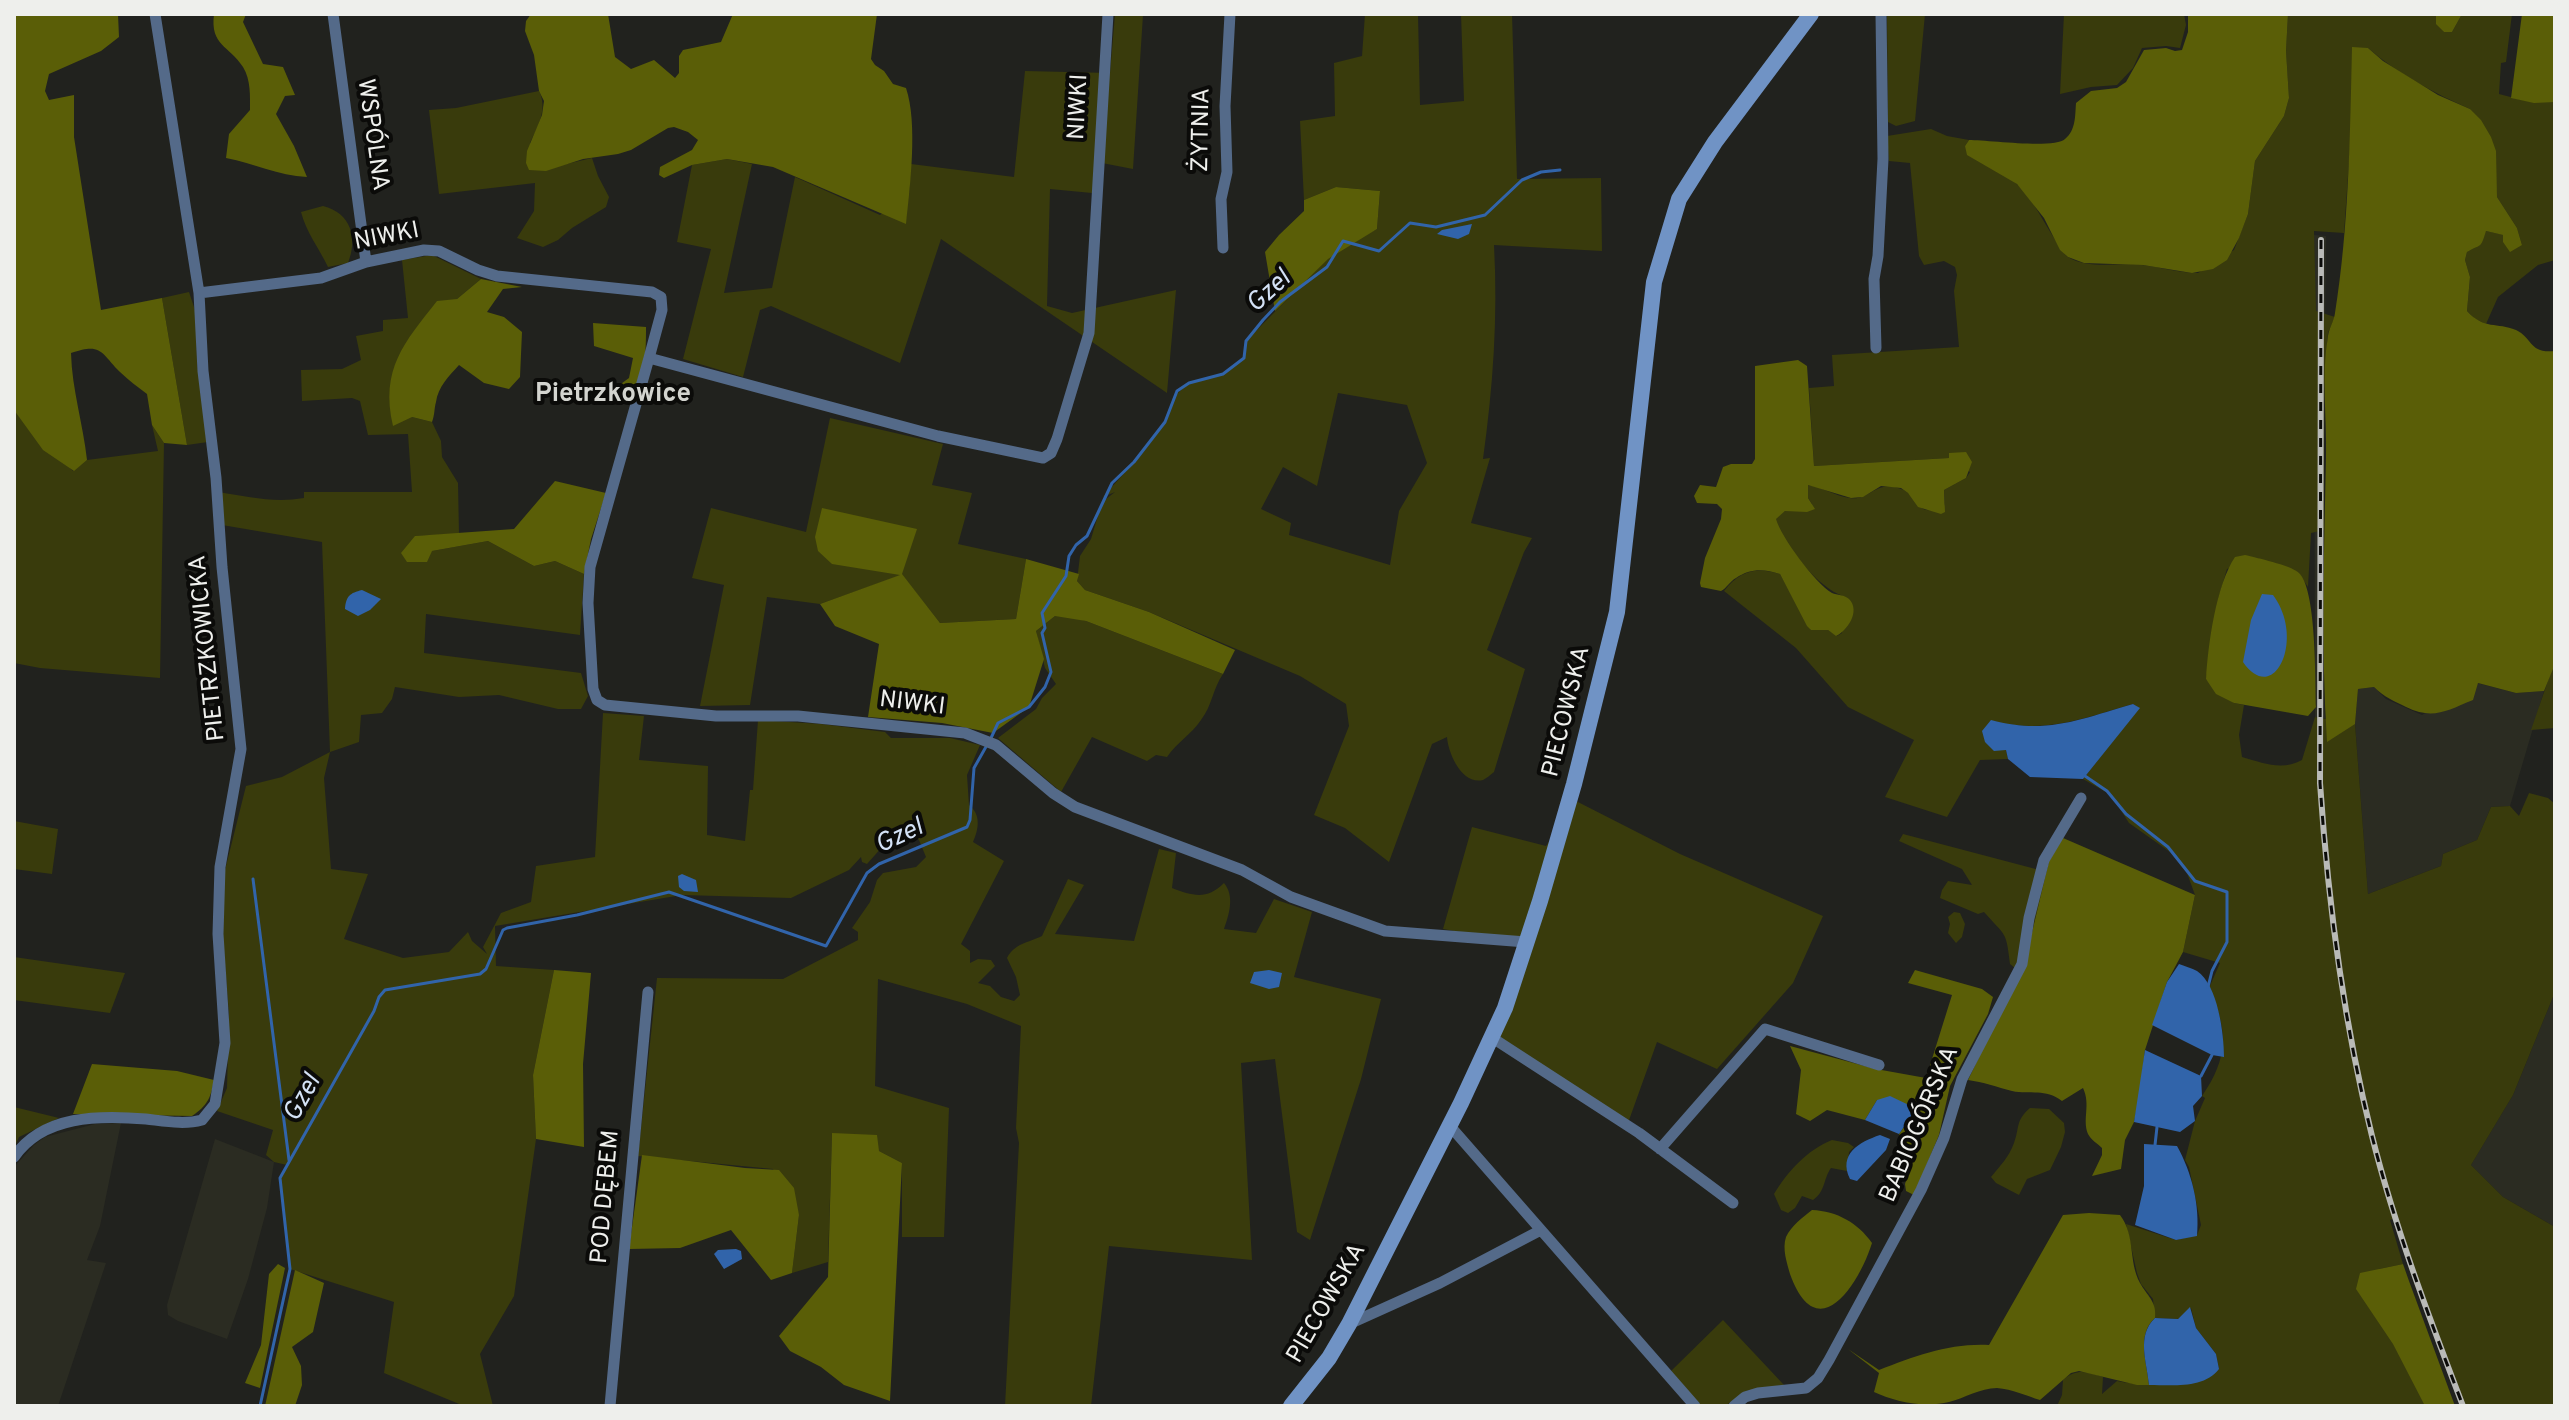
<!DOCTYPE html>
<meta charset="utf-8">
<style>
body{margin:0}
#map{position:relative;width:2569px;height:1420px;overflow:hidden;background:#21221e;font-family:Overpass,sans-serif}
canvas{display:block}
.frame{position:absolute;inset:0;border:16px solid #eeefec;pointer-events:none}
</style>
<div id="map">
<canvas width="2569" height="1420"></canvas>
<div class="frame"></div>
</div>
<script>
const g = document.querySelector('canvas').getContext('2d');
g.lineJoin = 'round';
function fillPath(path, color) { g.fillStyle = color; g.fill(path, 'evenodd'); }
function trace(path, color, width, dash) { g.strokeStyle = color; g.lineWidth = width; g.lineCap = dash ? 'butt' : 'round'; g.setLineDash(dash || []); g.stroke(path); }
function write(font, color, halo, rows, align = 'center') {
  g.font = font + ' Overpass,sans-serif'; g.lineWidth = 8; g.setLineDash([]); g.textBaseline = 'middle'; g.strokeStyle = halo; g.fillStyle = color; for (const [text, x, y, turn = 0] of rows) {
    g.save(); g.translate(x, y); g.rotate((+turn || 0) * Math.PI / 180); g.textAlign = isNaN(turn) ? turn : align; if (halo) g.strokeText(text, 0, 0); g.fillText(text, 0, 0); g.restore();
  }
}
const built = new Path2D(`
 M2314,235L2326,236L2322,667L2325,718L2315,717Z
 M2477,683L2516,693L2544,691L2510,806L2491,807L2477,840L2443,854L2441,866L2368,894L2355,724L2358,689L2374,687L2386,699L2422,715Z
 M2555,992V1227L2503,1197L2471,1165L2513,1095Z
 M121,1123L100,1226L87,1260L106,1263L58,1406H14V1167L34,1145L45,1137L95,1124Z
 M215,1139L274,1162L267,1208L248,1279L227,1339L178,1321L168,1315L167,1305Z`);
const green = new Path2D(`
 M1115,14L1143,15L1133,169L1102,163L1092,193L1050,189L1047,306L1072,313L1176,290L1167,393L941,239L900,363L771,306L760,310L743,377L683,359L711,249L677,242L692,165L727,159L752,164L724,293L772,288L795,177L880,215L909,194L911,164L1014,177L1025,71L1110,73Z
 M1365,14H1418L1420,105L1464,101L1461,14H1512L1517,179L1601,178L1602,251L1494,245C1498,318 1493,387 1483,459L1490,458L1471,523L1532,538L1524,552L1487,650L1525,669L1494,772C1490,775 1487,778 1483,780C1461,785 1448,752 1447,737L1432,744L1389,862L1345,828L1314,815L1349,726L1346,704L1300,676L1149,612L1085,590L1077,581L1080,556L1091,539L1102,502L1115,492L1103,497C1125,471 1169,430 1173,397L1189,383L1223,374L1244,358L1246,341L1335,251L1377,229L1380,191L1336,187L1304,200L1300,121L1335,116L1334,63L1362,56ZM1338,393L1407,405L1427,463L1399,511L1390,565L1289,535L1291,523L1261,509L1283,467L1317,486Z
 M1887,14H1925L1915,121L1896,126L1888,122Z
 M2064,14H2184L2186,25L2180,48L2166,46L2142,48L2133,68L2117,85L2091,87L2060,94Z
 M2288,14H2436L2437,24L2444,32H2452L2462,14H2512L2506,62L2501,63L2499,94L2522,100L2555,102V260L2538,265L2498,297L2486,324L2475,319L2467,311L2470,277L2465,260L2467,252L2486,231L2504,235L2522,245L2517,228L2497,197L2495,181L2470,109C2434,93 2398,74 2368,48L2351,132L2344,233L2314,231L2316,311L2335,317L2328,333L2324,388V530L2311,533L2308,587L2298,572L2256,558L2227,569L2219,596L2206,679L2234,703L2244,705L2239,735L2242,757C2263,763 2282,771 2302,760L2315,717L2355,724L2368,894L2441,866L2443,854L2477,840L2491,807L2510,806L2519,816L2529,793L2548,798L2555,804V992L2513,1095L2471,1165L2503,1197L2555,1227V1406H2463L2395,1218L2390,1220L2403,1264L2379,1269L2432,1406H2057L2062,1395L2063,1380C2077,1368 2087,1372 2103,1377L2102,1394L2117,1381C2157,1389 2182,1380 2219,1369L2216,1354L2196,1328L2191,1308L2178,1319L2155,1318L2153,1299L2141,1284L2137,1273L2126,1224L2176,1240L2197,1235L2201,1225L2189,1167L2185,1160L2195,1121L2205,1098L2202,1096C2229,1057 2228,1030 2209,988L2220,963L2183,952L2195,895L2187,873L2170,852L2129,823L2111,795L2083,779L2139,708L2133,704C2081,719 2046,734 1991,721L2006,750L2008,759L1980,760L1947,817L1885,797L1914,740L1848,707L1796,648L1724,591C1741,570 1756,567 1780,574L1811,630H1828L1837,636L1842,633L1843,596C1818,588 1783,544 1775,519L1785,511L1812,504L1808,498V485C1822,487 1835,496 1850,498C1869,501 1875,481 1898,488C1920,493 1914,522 1945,505L1944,490L1966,478L1970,472L1949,458L1814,466L1809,388L1834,386L1832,355L1959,347L1954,291L1957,275L1955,267L1944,261L1924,265L1919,256L1910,163L1889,161L1887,136L1931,129L1947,136L1969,140L1965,146C1986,161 2012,175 2028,196C2036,206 2061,253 2068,257C2089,270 2119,262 2142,265C2161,267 2179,273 2198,273L2234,250L2248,214L2255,161L2284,116L2289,98L2286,51Z
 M539,91C548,109 538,126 530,143L562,165L592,158L598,176L609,197L606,207L572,228L558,240L543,247L517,238L534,211L535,183L439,194L429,110L456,108Z
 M323,206C351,213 358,238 348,263L328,267C319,248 306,232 301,212Z
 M432,255L481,279L457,299L412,417L432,422L441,441L442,457L458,483L459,534L415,536L432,551L488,541L534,566L555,561L584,574L580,635L426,614L424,653L581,673L588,696L581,709H558L499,695L459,697L395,687L392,699L382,713L361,715L359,742L330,752L324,778L331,869L368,874L344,939L403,958L449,952L468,932L472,941L487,954L483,947L501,913L531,902L536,866L595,857L603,713L644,716L639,760L708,766L707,835L745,841L750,790H753L758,720L821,724L885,732L891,738H950L980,745L967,775L969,805C981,814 979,829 973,842L1004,861L961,944L970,951V963L978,959L991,960L995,966L978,983L990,986L1001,997L1014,1001L1020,995L1016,977L1007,958C1015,943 1028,943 1042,936L1068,879L1084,885L1055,934L1134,941L1159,849L1176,853L1172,888C1193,896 1207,900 1224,883C1235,896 1229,915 1224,929L1256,933L1274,899L1312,912L1294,977L1381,999L1361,1079L1310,1240L1297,1232L1275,1059L1241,1063L1252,1260L1109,1246L1091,1406H1005L1019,1143L1016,1128L1021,1026L967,1004L878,979L875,1086L949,1108L944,1237H902V1163L879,1151L832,1133L828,1262L792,1273L799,1215L773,1169L638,1156L657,978L783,979L858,940V932L852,928L870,902L877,880L883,873L916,867L926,857L919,840L913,833L891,837L867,864L862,862L861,857L849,870L791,898L682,895L495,926L496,966L554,970L533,1075L536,1139L514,1296L480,1354L493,1406H464L384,1373L394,1302L290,1269L280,1178L287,1165L274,1162L266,1155L273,1130L217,1111L227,1088L229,1014L223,940L224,874L246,786L282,777L330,752L322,542L222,525L219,492C248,497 275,503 304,498V492H412L408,434L368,435L360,401L352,398L302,401L301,370L342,369L361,360L356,336L383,331V320L408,318L402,260Z
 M189,292L196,313L197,362L208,442L187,445L162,298Z
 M14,410L73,471L87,460L158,451L152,425L164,443L160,678L40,668L14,663Z
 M830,418L943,444L932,485L972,493L958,544L1026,559L1016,619L940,623L902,575L820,604L767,597L750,705L700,706L724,585L692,578L711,508L806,532Z
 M1065,615L1086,621L1223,674C1213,688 1212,706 1201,720C1191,735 1177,742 1167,757L1156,755L1147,761L1092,737L1061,792L998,738L1036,709L1042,698L1056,684L1045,668L1036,631L1055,616Z
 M2555,664V728L2531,730L2552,669Z
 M1576,801L1680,854L1823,916L1793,983L1717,1069L1657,1042L1628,1123L1491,1037L1518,942L1443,929L1472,827L1546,846Z
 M14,821L58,829L52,874L14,869Z
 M1903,834L2047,872L2021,973L2010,964C2006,930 2006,937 1984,912L1978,914L1940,898L1942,890L1948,881L1972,885L1962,869L1899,841Z
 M1954,912L1960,913L1965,924L1962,937L1956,943L1948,933L1950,924L1948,917Z
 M14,957L125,973L110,1013L14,1000Z
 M14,1107L59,1118L19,1137L14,1148Z
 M2030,1108L2049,1109L2064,1123L2065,1132L2061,1147L2050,1170L2027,1179L2019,1195L1996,1183L1991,1177C2000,1166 2009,1157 2014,1143C2020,1127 2015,1121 2030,1108Z
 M1832,1140L1848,1143L1854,1147L1849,1152L1847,1171L1831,1168C1823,1179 1826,1191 1813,1200L1802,1196L1795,1208L1788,1213L1781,1210L1774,1194C1788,1171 1807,1150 1832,1140Z
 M1723,1320L1784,1385L1746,1391L1725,1406H1701L1671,1371Z`);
const forest = new Path2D(`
 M14,14H118L119,37L101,51L49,74L45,91L49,100L74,95V137L101,310L162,298L187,445L164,443L152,425L147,394C138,387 128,380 120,372C101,353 102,342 71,353C72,390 83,423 87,460L74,471L43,450L14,410Z
 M214,14H246L243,22L263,64L283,67L295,95L285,96L276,114L294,146L307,177C278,176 254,163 226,158L229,134L250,110C250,96 251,80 243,67C229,45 210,46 214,14Z
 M531,14H608L615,57L631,69L654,60L675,78L679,73V56L683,50L721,42L733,14H877L871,59L875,65L884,71L893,84L906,88C918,123 910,187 906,224L773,167L727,159L692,165L664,178L659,175L660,167L692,150L698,140L688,132L674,127L668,128L631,150L618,154L583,159L546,171L529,170L526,163L527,151L542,115L544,101L539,91L534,55L525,31L526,21Z
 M2188,14H2288L2286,51L2289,98L2284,116L2255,161L2248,214L2239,238L2227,260L2213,269L2192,273L2143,265L2084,263L2068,257L2060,250L2044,218L2017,184L1967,155L1965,146L1969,140C1987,140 2055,149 2065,139C2076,130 2075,116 2076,103L2091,91L2117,88L2126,82L2144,50L2166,48L2175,51L2182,50L2188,32Z
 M2436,14H2462L2452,32H2444L2436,24Z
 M2522,14H2555V102L2534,103L2511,98Z
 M2352,47L2368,48L2383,61L2438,95L2470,109L2481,120L2491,137L2496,151L2497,197L2517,228L2522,245L2510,252L2503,242V235L2486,231C2480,250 2482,243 2467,252L2465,260L2470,277L2467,311C2484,330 2497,322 2516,330C2533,338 2529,354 2555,351V664L2544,691L2516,693L2478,683L2473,700C2446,711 2433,720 2406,707C2394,701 2384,697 2374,687L2358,689L2355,724L2327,742C2321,647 2324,552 2326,457C2327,417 2321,376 2328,336C2329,328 2334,321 2335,313C2349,226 2350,135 2352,47Z
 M1336,187L1380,191L1377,229L1328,259L1275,311L1265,252L1279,235L1304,211V200Z
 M481,279L522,287L503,289L487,312L504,317L522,332L520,377L509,389L484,383L459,365C449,376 438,387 436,402C434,409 435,414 432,422L412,417L393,426C380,369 404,343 437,301L457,299Z
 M593,323L646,327C646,353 646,387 623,402L618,386L629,378L633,358L594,346Z
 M1798,360L1807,366L1814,466L1949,458V453L1966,452L1972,462L1966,478L1944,490L1945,512L1941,514L1918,507L1908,493L1901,488L1881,486L1863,497L1851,498L1808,485V498L1815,509L1807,512L1785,511L1776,519C1781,537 1815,583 1832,593C1837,595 1845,595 1849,599C1861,611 1847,631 1836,636L1828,630H1811L1807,626L1780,574C1764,569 1751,568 1736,578C1730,581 1727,588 1721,591L1701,587L1700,583L1705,558L1721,519L1722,509L1717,504L1697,503L1694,496L1700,485L1716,487L1723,467L1731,464H1752L1755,459V366Z
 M555,481L606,493L591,539L584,574L555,561L534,566L488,541L432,551L427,562H407L401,553L415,536L514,529Z
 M822,508L917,529L902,574L940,623L1016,619L1026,559L1079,574L1077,581L1085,590L1149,612L1235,650L1223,674L1086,621L1055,616L1036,631L1044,659L1029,707L993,733L942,723L868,717L879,644L835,626L820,604L900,575L832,564L818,551L815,537Z
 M2245,555C2257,558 2289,565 2298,572C2317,587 2315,682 2316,707L2308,716L2234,703L2216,694L2206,679C2208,645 2216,585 2235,557Z
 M2063,838L2195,895L2183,952L2167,982L2145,1050L2140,1093L2134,1122L2125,1140L2121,1169L2092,1176L2102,1155V1148C2097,1143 2091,1140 2088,1134C2082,1119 2091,1105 2083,1088L2062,1101C2045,1088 2031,1095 2012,1091C1997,1087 1983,1082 1968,1080L2025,962L2049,861Z
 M554,970L591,973L583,1064L584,1147L536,1139L533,1075Z
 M1915,970L1982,989L1993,997L1988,1014L1950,1086L1939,1135L1914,1195L1906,1191L1905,1184L1912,1161L1899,1134L1915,1112L1913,1107L1877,1100L1865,1120L1827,1110L1810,1121L1796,1114L1801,1070L1790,1046L1876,1069L1926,1078L1952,995L1908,983Z
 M92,1064L177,1071L214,1080C211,1098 207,1106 192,1116L73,1114Z
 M832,1133L877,1135L879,1151L902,1163L890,1401L844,1385L821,1367L790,1351L779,1336L828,1277Z
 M642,1155L745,1168L779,1170L794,1188L799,1215L792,1273L771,1280L731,1230L680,1248L629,1249Z
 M1812,1210C1837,1211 1858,1223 1872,1243C1859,1285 1817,1349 1790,1274C1787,1263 1782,1249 1786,1237C1791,1226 1803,1217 1812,1210Z
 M2089,1213L2120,1215C2136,1236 2128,1261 2140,1283C2147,1296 2157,1301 2155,1318C2136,1335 2147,1362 2149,1385H2137L2079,1371L2071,1373L2040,1400C2027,1396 2012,1389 1997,1388C1980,1388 1965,1398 1949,1402C1925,1408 1895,1402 1874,1392L1879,1373L1848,1349L1879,1370C1915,1356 1950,1343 1989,1345L2063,1215Z
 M278,1264L285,1268L260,1388L245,1383L261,1345L269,1274Z
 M2403,1264L2409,1281L2455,1406H2425L2393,1344L2356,1289L2360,1273Z
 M295,1270L324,1283L313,1332L292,1347L301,1366L302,1385L295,1406H265Z`);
const water = new Path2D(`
 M1472,224L1469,234L1458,239L1437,234L1442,230Z
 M362,590L381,599L370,610L358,616L345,609C346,596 350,593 362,590Z
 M2262,594L2273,595C2306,639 2274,707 2243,662L2251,620Z
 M2133,704L2140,708L2083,779L2030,777L2008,759L2006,750L1994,751L1985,742L1982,731L1991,720C2046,735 2081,719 2133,704Z
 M682,874L696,880L698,892L684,891L679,887L678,876Z
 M2179,964C2184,966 2192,968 2197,971C2218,985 2224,1034 2224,1057L2212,1055L2152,1025L2167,982Z
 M1269,970L1282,973L1279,987L1269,989L1250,983L1254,972Z
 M2145,1050L2201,1076L2202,1096L2193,1106L2195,1121L2180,1132L2134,1122Z
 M1890,1096L1913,1107L1915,1111L1899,1134L1865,1120L1877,1100Z
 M1880,1135L1890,1139L1886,1150L1857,1181L1850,1179C1838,1154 1859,1142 1880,1135Z
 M2144,1144L2177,1146C2192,1173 2200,1205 2197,1236L2176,1240L2135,1225L2144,1186Z
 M736,1249L741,1251L742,1259L724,1269L714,1254L718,1250Z
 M2190,1307L2196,1328L2216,1354L2219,1369C2204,1389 2172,1385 2149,1385C2147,1362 2136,1336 2155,1318L2178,1319Z`);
const stream = new Path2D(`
 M991,738L998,723L1029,707L1045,687L1051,672L1042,633L1045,628L1042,613L1066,576L1069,556L1076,545L1087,536L1112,483L1134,462L1165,422L1177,391L1189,383L1223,374L1244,358L1246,341L1263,320L1280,302L1327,267L1343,241L1379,251L1410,223L1436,227L1485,215L1522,180L1541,172L1560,170
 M2085,776L2107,791L2126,814L2168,847L2195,881L2227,892V942L2212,971L2208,987
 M253,879L289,1160
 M2201,1076L2212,1055
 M2155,1145L2157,1127
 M260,1406L290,1269L280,1178L374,1011L379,997L385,990L480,974L486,969L503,930L507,928L577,915L669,892L826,946L867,873L879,864L967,827L970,820L974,768L987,745`);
const street = new Path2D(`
 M333,14L366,262
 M1223,248L1221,199L1227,172L1225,106L1230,14
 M199,293L321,278L366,262L424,250L439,251L478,270L497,276L652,292L661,297L662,310L649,358L938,436L1043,458L1051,453L1057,439L1089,333L1108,14
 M1876,348L1874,279L1878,256L1883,159L1881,14
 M649,358L590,567L588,603L593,689L597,700L605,705L716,716H798L965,733L996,745L1053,793L1075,807L1242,870L1291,897L1385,931L1526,942
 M1491,1037L1639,1133L1733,1203
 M1450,1126L1695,1406
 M1660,1149L1765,1029L1879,1065
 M14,1157C43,1115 99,1115 146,1119C164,1121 184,1125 202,1120L215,1104L225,1043L218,934L220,867L241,749L222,567L216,478L203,371L199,293L155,14
 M1349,1324L1440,1283L1541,1230
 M610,1406L648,992
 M1734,1406L1745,1397L1758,1393L1806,1388L1818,1378L1829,1360L1921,1190L1944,1138L1962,1079L2022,964L2029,918L2044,860L2081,798`);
const secondary = new Path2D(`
 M1291,1406L1329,1358L1349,1324L1461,1103L1505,1008L1540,901L1574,784L1617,612L1654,282L1679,199L1715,142L1811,14`);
const rail = new Path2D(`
 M2321,240L2320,783C2328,902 2343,1020 2372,1136C2395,1228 2429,1317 2463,1406`);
const streetNames = [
 ["NIWKI",1080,107,-87],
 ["ŻYTNIA",1203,130,-89],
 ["WSPÓLNA",371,135,82],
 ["NIWKI",387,238,-11],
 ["PIETRZKOWICKA",209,648,-96],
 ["NIWKI",912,705,7],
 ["PIECOWSKA",1568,712,-76],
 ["BABIOGÓRSKA",1921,1125,-67],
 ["POD DĘBEM",607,1197,-85],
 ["PIECOWSKA",1328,1304,-60]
];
const waterNames = [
 ["Gzel",1270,293,-42],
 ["Gzel",900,838,-25],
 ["Gzel",304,1099,-61]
];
const neighbourhoodNames = [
 ["Pietrzkowice",613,396]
];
fillPath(built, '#2b2c22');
fillPath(green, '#393b0c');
fillPath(forest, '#5a5e07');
fillPath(water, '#3164aa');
trace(stream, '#3164aa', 3);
trace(street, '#546a89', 11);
trace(secondary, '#7093c5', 16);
trace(rail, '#b9bab7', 6);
trace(rail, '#0b0b09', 3, [9]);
write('24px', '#eeefec', '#0b0b09', streetNames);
write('italic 26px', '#d4e2f6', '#0b0b09', waterNames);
write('bold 26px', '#d3d4cf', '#0b0b09', neighbourhoodNames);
</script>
